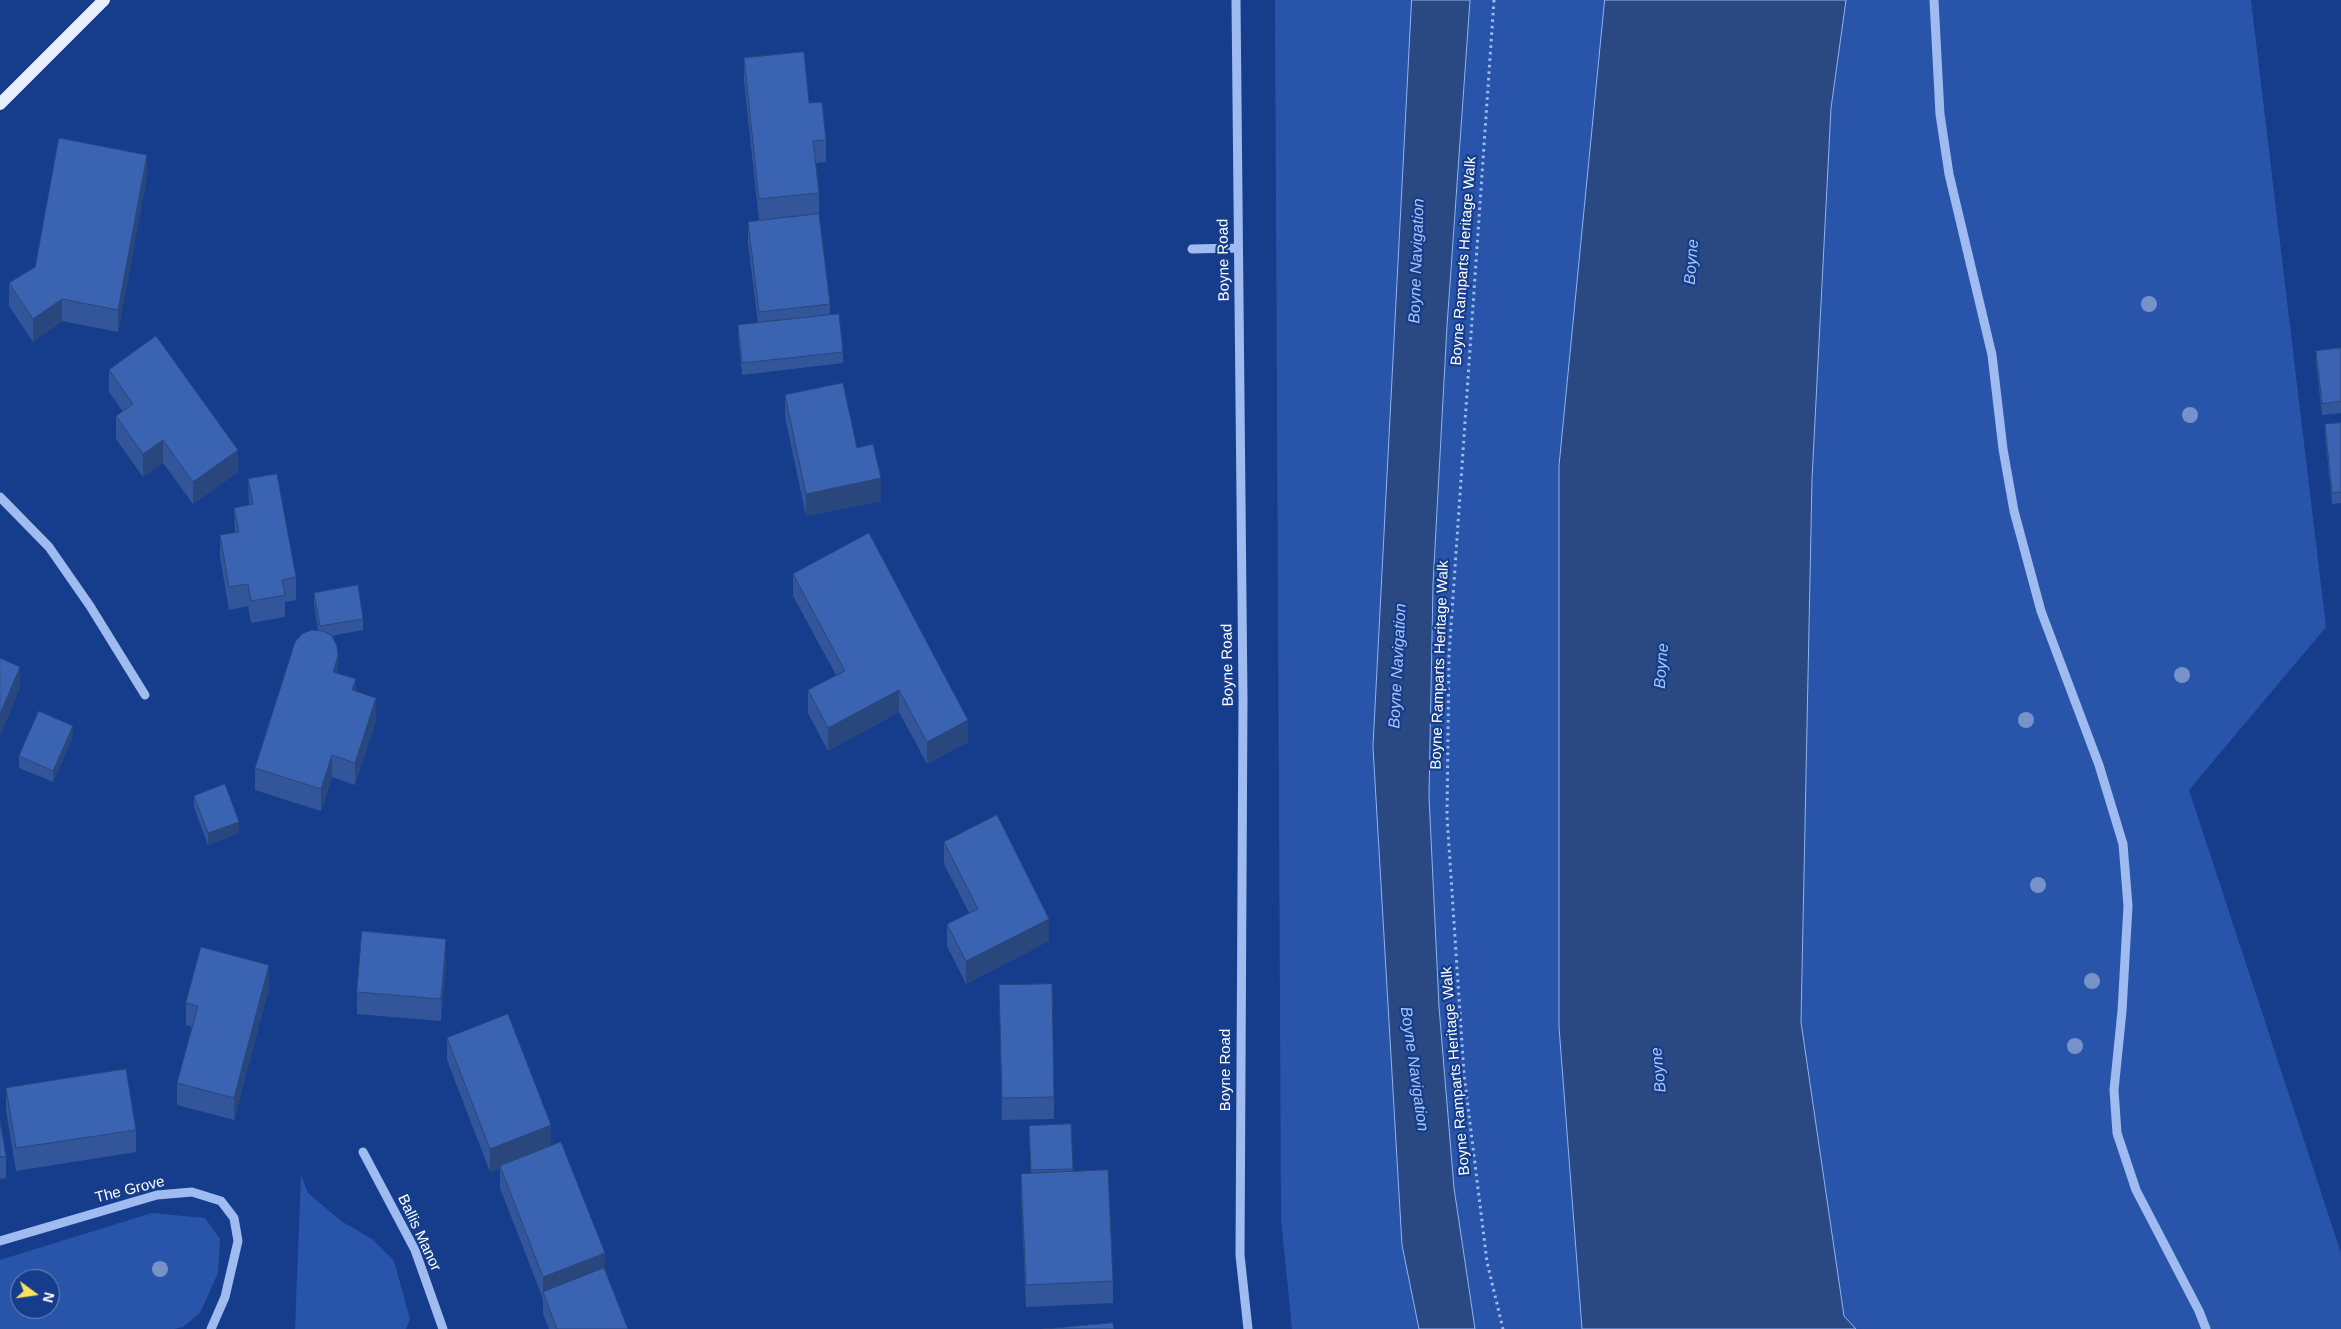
<!DOCTYPE html>
<style>
body{margin:0}
#map{position:relative;width:2341px;height:1329px;overflow:hidden;background:#163d8b;font-family:Helvetica,sans-serif}
canvas{display:block}
.north{position:absolute;left:10px;top:1269px;width:50px;height:50px;box-sizing:border-box;background:#163d8b;border:1px solid #738bb9;border-radius:50%;rotate:104deg;font-size:14px;font-weight:700;line-height:20px;text-align:center;color:#fff}
.north::after{content:'';display:block;margin:auto;width:18px;height:22px;background:#ffe05d;clip-path:polygon(50% 0,100% 100%,50% 72%,0 100%)}
</style>
<div id="map">
<canvas width="2341" height="1329"></canvas>
<div class="north">N</div>
</div>
<script>
const g = document.querySelector('canvas').getContext('2d');
g.lineJoin = 'round';
function fillPath(path, color) { g.fillStyle = color; g.fill(path, 'evenodd'); }
function trace(path, color, width, dash) { g.strokeStyle = color; g.lineWidth = width; g.lineCap = dash ? 'butt' : 'round'; g.setLineDash(dash || []); g.stroke(path); }
function write(font, color, halo, rows, align = 'center') {
  g.font = font + ' Helvetica,sans-serif'; g.lineWidth = 4.5; g.setLineDash([]); g.textBaseline = 'middle'; g.strokeStyle = halo; g.fillStyle = color; for (const [text, x, y, turn = 0] of rows) {
    g.save(); g.translate(x, y); g.rotate((+turn || 0) * Math.PI / 180); g.textAlign = isNaN(turn) ? turn : align; if (halo) g.strokeText(text, 0, 0); g.fillText(text, 0, 0); g.restore();
  }
}
const green = new Path2D(`
 M1275,0H1412L1373,747L1402,1245L1419,1329H1292L1281,1219Z
 M1470,0H1605L1559,466V1027L1582,1329H1475L1454,1188L1439,1007L1429,796L1433,584L1447,326Z
 M1846,0H2251L2326,627L2189,790L2341,1253V1329H1856L1844,1317L1801,1022L1812,479L1831,108Z
 M301,1175L308,1193L341,1221L372,1239L394,1261L410,1319L406,1329H295Z
 M152,1213L205,1218L220,1239L218,1273L200,1313L183,1327L174,1329H0V1260ZM20,1279H50V1309H20Z`);
const water = new Path2D(`
 M1412,0H1470L1447,326L1433,584L1429,796L1439,1007L1454,1188L1475,1329H1419L1402,1245L1373,747Z
 M1605,0H1846L1831,108L1812,479L1801,1022L1844,1316L1856,1329H1582L1559,1027V466Z`);
const path = new Path2D(`
 M1494,0L1449,655L1447,816L1464,1074L1487,1262L1503,1329`);
const minor = new Path2D(`
 M1236,0L1243,698L1240,1255L1248,1329
 M1934,0L1940,114L1949,174L1992,355L2003,449L2014,511L2041,611L2099,765L2123,844L2128,906L2122,1011L2114,1090L2117,1133L2136,1190L2199,1311L2206,1329
 M1192,249L1237,248
 M0,497L49,547L90,606L145,695
 M363,1152L415,1250L443,1329
 M0,1241L157,1195L192,1192L221,1201L234,1218L238,1241L225,1297L211,1329`);
const major = new Path2D(`
 M0,104L104,0`);
const trees = [
 [2149,304],
 [2190,415],
 [2182,675],
 [2026,720],
 [2038,885],
 [2092,981],
 [2075,1046],
 [160,1269]
];
const wall = new Path2D(`
 M744,58L809,103L826,140V162L816,163L819,193V215L830,304V315L843,352V363L742,375L738,337V325L758,323L748,244V222L759,221L744,81Z
 M147,177L118,332L62,321L33,342L9,306V283L35,267Z
 M2341,348V413L2322,415L2316,362V351Z
 M109,370L238,472L193,504L163,463L143,477L116,439V416L123,412L109,392Z
 M785,395L857,448L881,501L806,516L785,417Z
 M2341,423V503L2332,504L2325,436V424Z
 M248,479L296,577V600L285,602V617L251,623L248,606L229,610L220,557V535L235,533L234,508L249,505Z
 M793,574L968,742L927,764L899,712L828,751L808,713V690L836,675L793,596Z
 M314,593L363,619V630L331,636L338,673L356,691L376,720L355,785L332,777L321,811L255,790V768L318,630L314,604Z
 M73,737L53,782L19,768V756Z
 M194,796L239,833L208,845L194,807Z
 M944,842L1049,941L966,984L947,946V924L969,913L944,864Z
 M446,961L441,1021L357,1014V992Z
 M999,985L1054,1097V1119L1002,1120Z
 M269,988L234,1120L177,1105V1083L192,1027L186,1025V1003Z
 M447,1038L551,1145L605,1269L628,1329H549L543,1314V1299L500,1188V1168L490,1172L447,1060Z
 M6,1088L136,1130V1152L16,1171L6,1110Z
 M0,1121L6,1156V1178L0,1179Z
 M1071,1124L1073,1172L1113,1281V1303L1026,1307L1021,1197V1174H1031L1029,1126Z`);
const shadedWall = new Path2D(`
 M147,155V177L118,332V310Z
 M62,299V321L33,342V319Z
 M163,440V463L143,477V454Z
 M238,450V472L193,504V482Z
 M881,478V501L806,516V494Z
 M338,656V678L333,672Z
 M20,667V689L0,736V714Z
 M356,679V701L352,690Z
 M899,690V712L828,751V728Z
 M376,698V720L355,785V763Z
 M968,720V742L927,764V742Z
 M73,726V737L53,782V771Z
 M332,755V777L321,811V789Z
 M239,822V833L208,845V833Z
 M1049,919V941L966,984V961Z
 M446,939V961L441,1021V999Z
 M269,965V988L234,1120V1098Z
 M551,1125V1147L500,1166V1168L490,1172V1149Z
 M605,1253V1275L543,1292V1277Z`);
const building = new Path2D(`
 M804,52L809,103L822,102L826,140L813,141L819,193L759,199L744,58Z
 M59,138L147,155L118,310L62,299L33,319L9,283L35,267Z
 M819,214L830,304L759,312L748,222Z
 M839,314L843,352L742,363L738,325Z
 M156,336L238,450L193,482L163,440L143,454L116,416L133,404L109,370Z
 M2341,348V401L2322,404L2316,351Z
 M843,383L857,448L873,444L881,478L806,494L785,395Z
 M2341,423V492L2332,493L2325,424Z
 M277,474L296,577L282,580L285,595L251,601L248,584L229,587L220,535L239,532L234,508L253,504L248,479Z
 M869,533L968,720L927,742L899,690L828,728L808,690L845,671L793,574Z
 M358,585L363,619L320,626L314,593Z
 M312,630L323,631L332,636L337,646L338,656L333,672L356,679L352,690L376,698L355,763L332,755L321,789L255,768L295,642L302,634Z
 M0,658L20,667L0,714Z
 M39,711L73,726L53,771L19,756Z
 M225,784L239,822L208,833L194,796Z
 M997,815L1049,919L966,961L947,924L978,909L944,842Z
 M362,931L446,939L441,999L357,992Z
 M201,947L269,965L234,1098L177,1083L198,1006L186,1003Z
 M1052,984L1054,1097L1002,1098L999,985Z
 M508,1014L551,1125L490,1149L447,1038Z
 M126,1069L136,1130L16,1148L6,1088Z
 M0,1121L6,1156L0,1157Z
 M1071,1124L1073,1169L1031,1170L1029,1126Z
 M561,1142L605,1253L543,1277L500,1166Z
 M1108,1170L1113,1281L1026,1285L1021,1174Z
 M604,1268L628,1329H557L543,1292Z
 M1113,1323L1114,1329H1043Z`);
const streetNames = [
 ["Boyne Road",1224,260,-91],
 ["Boyne Ramparts Heritage Walk",1464,261,-86],
 ["Boyne Road",1228,665,-91],
 ["Boyne Ramparts Heritage Walk",1440,665,-88],
 ["Boyne Road",1226,1070,-90],
 ["Boyne Ramparts Heritage Walk",1456,1071,-95],
 ["The Grove",130,1190,-14],
 ["Ballis Manor",419,1233,65]
];
const waterNames = [
 ["Boyne Navigation",1417,261,-88],
 ["Boyne",1692,262,-86],
 ["Boyne Navigation",1398,666,-87],
 ["Boyne",1662,666,-86],
 ["Boyne Navigation",1414,1069,82],
 ["Boyne",1659,1070,-96]
];
fillPath(green, '#2855aa');
fillPath(water, '#2a4882');
trace(water, '#91b4f2', 1);
trace(path, '#9fbbef', 3, [2.5, 4]);
trace(minor, '#9fbbef', 9);
trace(major, '#e7eeff', 12);
g.fillStyle = '#7692c9';
for (const [x, y] of trees) { g.beginPath(); g.arc(x, y, 8, 0, 2 * Math.PI); g.fill(); }
fillPath(wall, '#325699');
fillPath(shadedWall, '#29467d');
fillPath(building, '#3a64b2');
trace(building, '#29467d', 1);
write('15px', '#fff', '#163d8b', streetNames);
write('italic 16px', '#aac6f6', '#163d8b', waterNames);
</script>
